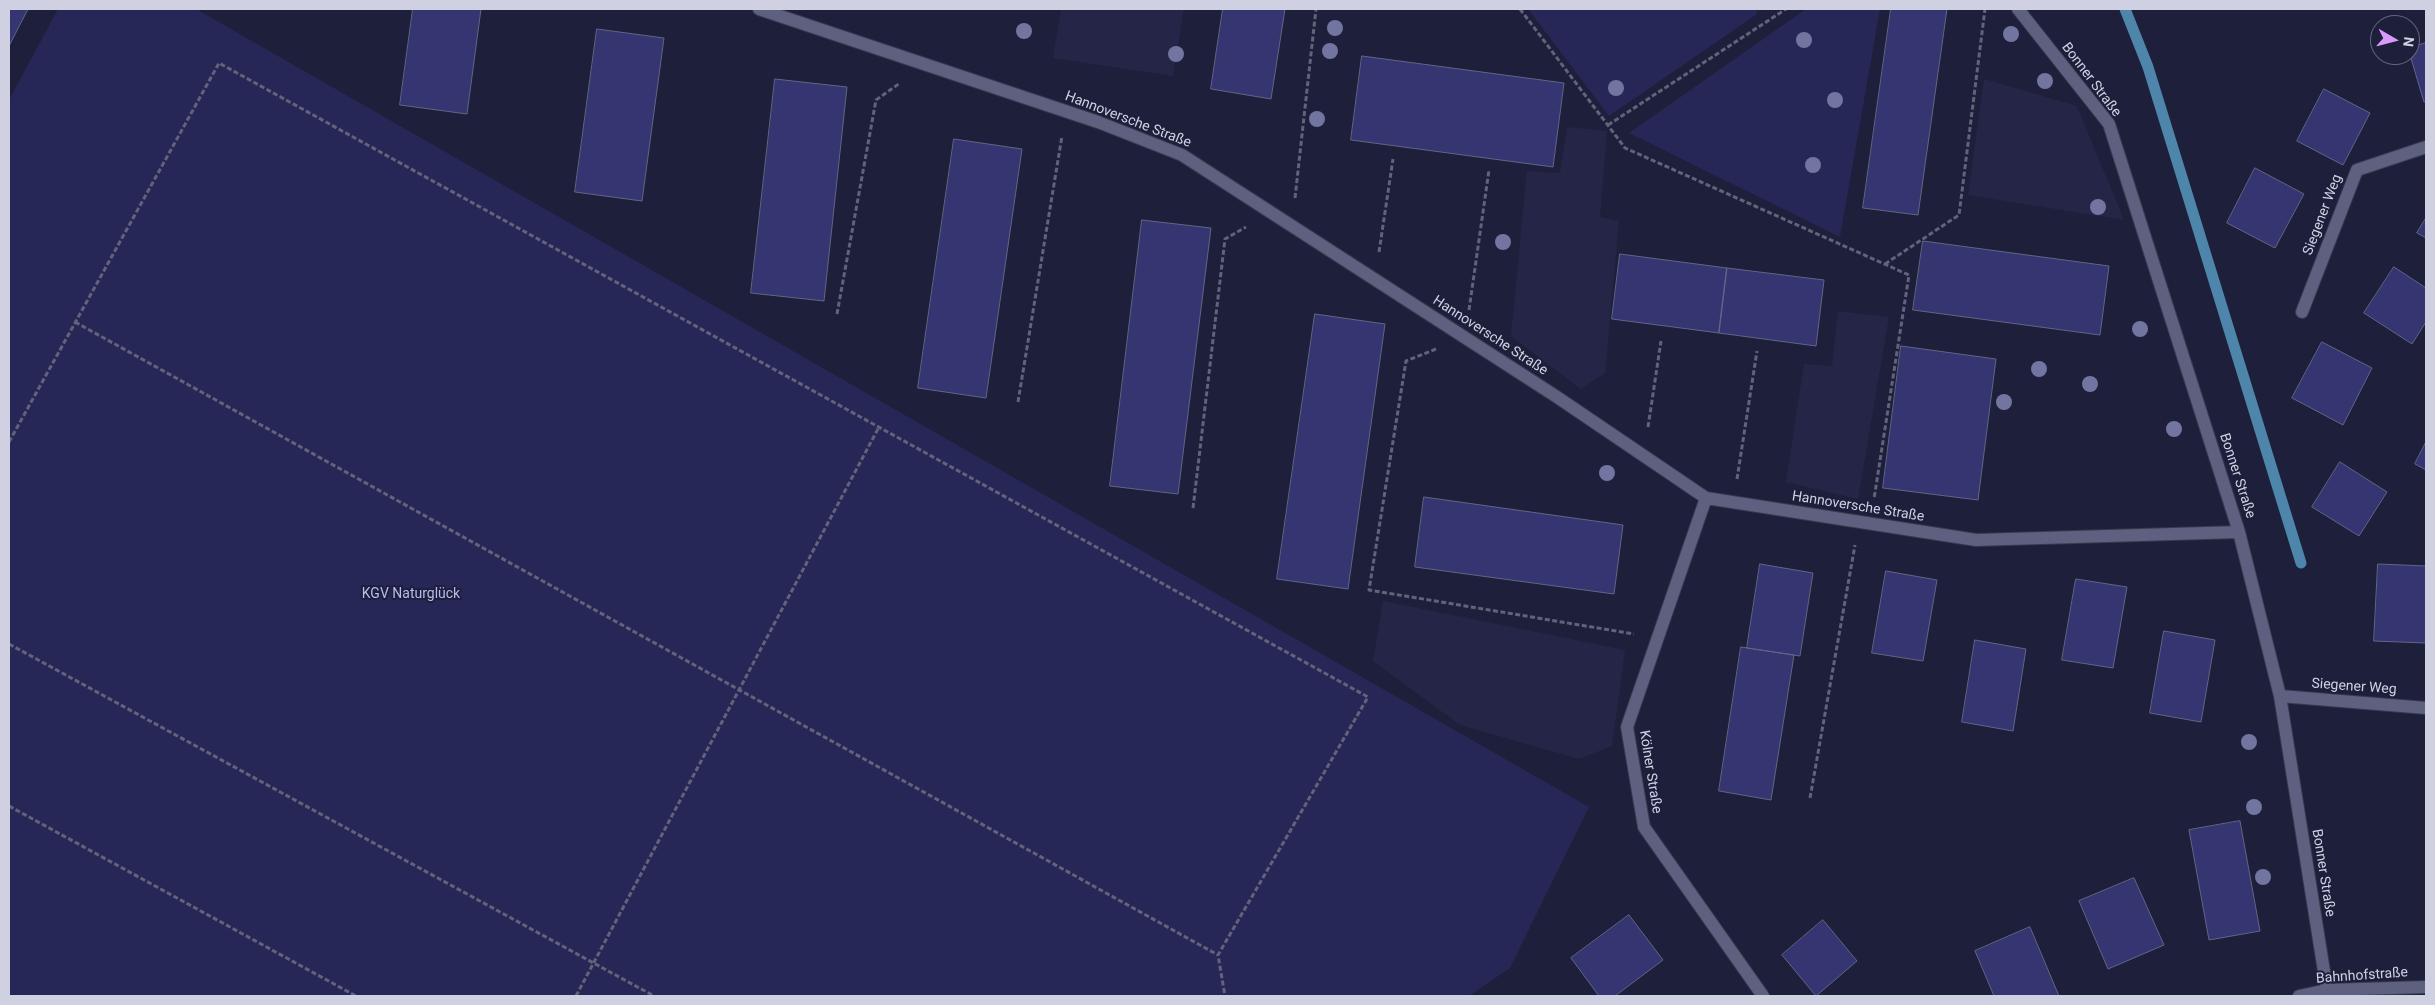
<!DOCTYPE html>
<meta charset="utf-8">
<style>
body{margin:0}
#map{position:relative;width:2435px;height:1005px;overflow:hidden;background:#1e1f3a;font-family:Roboto,sans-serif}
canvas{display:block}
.frame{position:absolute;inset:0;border:10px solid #cfd1e3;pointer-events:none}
.north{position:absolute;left:2370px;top:15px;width:50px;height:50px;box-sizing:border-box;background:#1e1f3a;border:1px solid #65667e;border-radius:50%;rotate:98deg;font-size:14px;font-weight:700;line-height:20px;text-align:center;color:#cfd1e3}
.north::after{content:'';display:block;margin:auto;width:18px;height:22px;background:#d89bf8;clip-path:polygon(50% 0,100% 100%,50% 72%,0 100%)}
</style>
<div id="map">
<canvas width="2435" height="1005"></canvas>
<div class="frame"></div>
<div class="north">N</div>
</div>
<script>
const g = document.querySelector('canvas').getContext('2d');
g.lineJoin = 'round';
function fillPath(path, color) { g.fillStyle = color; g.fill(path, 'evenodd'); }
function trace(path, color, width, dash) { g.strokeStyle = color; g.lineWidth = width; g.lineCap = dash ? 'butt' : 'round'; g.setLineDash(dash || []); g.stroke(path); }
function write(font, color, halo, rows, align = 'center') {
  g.font = font + ' Roboto,sans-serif'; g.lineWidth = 4; g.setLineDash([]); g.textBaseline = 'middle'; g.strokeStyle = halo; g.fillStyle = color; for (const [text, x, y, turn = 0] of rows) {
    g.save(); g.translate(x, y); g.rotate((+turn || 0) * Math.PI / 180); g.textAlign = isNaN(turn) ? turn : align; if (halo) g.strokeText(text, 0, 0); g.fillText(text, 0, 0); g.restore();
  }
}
const built = new Path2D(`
 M1061,9H1184L1173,76L1053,58Z
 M1984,79L2077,106L2124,220L1968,195Z
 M1567,127L1607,131L1600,217L1619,221L1605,373L1581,389L1511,336L1527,171L1560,173Z
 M1838,311L1889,317L1858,499L1786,482L1804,364L1832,366Z
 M1383,601L1625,650L1612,746L1579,759L1460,725L1373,661Z`);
const green = new Path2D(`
 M58,9H196L1589,807L1510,968L1469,996H9V100Z
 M1528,9L1693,10L1756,9L1757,14L1609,116Z
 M1806,9H1880L1840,237L1629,133Z`);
const stream = new Path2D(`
 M2125,9L2148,67L2301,563`);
const building = new Path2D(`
 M9,9H28L9,46Z
 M413,9H481L467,114L400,105Z
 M1223,9H1285L1271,99L1211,89Z
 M1891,9H1947L1918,215L1863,208Z
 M597,29L664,38L642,201L575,192Z
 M2426,43V101L2424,102L2410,55V48Z
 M1362,56L1564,83L1553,167L1351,140Z
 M775,79L847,87L824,301L751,293Z
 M2324,89L2370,113L2343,165L2297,141Z
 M954,139L1022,149L986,398L918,388Z
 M2255,168L2304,194L2275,248L2227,223Z
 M2426,218V238L2417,233Z
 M1142,220L1211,228L1178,494L1110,486Z
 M1923,241L2109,266L2100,335L1913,310Z
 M1620,254L1727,268L1719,333L1612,319Z
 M2394,267L2426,288V322L2412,344L2364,313Z
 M1727,268L1824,280L1816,346L1719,333Z
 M1315,314L1385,324L1348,589L1277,579Z
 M2322,342L2372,368L2343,425L2292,398Z
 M1901,346L1996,359L1978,500L1883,488Z
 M2426,442V470L2415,464Z
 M2340,462L2387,492L2359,536L2312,507Z
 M1424,497L1623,525L1614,594L1415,567Z
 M1760,564L1813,573L1800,656L1747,648Z
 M2378,564L2426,566V643L2374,641Z
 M1886,571L1937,580L1923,661L1872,653Z
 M2076,579L2127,587L2113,668L2062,660Z
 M2164,631L2215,640L2201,722L2150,713Z
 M1975,640L2026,649L2013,731L1962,722Z
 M1741,647L1794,655L1771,800L1719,791Z
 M2240,821L2260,931L2209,940L2189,830Z
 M2134,878L2164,945L2108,969L2079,901Z
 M1629,915L1663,960L1615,996H1599L1571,958Z
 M1823,920L1857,961L1816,996L1782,955Z
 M2030,927L2059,996H1994L1975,951Z`);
const path = new Path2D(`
 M1520,9L1625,148L1909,275L1874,499
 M1608,125L1786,9
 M1295,198L1316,9
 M1379,252L1393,159
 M1885,264L1959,215L1985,9
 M1469,310L1489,170
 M837,314L876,100L900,83
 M75,322L1218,955
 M1436,349L1406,361L1369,590L1634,634
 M1018,402L1062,136
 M1648,427L1661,341
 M9,442L219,63L1368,697L1218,955L1225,996
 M1737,479L1757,351
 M1193,508L1225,239L1246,227
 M9,644L654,996
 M1810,798L1855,545
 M9,806L356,996
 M576,996L879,427`);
const street = new Path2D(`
 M759,9L1098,122L1182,155L1557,397L1706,498L1976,540L2239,532
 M2018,9L2109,124L2239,532L2280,696L2327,990
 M2302,312L2357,170L2426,147
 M1706,498L1627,727L1644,827L1763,996
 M2280,696L2426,708`);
const secondary = new Path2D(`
 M2299,996L2327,990L2426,987`);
const trees = [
 [1335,28],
 [1024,31],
 [2011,34],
 [1804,40],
 [1330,51],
 [1176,54],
 [2045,81],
 [1616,88],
 [1835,100],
 [1317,119],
 [1813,165],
 [2098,207],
 [1503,242],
 [2140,329],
 [2039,369],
 [2090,384],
 [2004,402],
 [2174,429],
 [1607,473],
 [2249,742],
 [2254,807],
 [2263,877]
];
const streetNames = [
 ["Bonner Straße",2091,80,53],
 ["Hannoversche Straße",1128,120,21],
 ["Siegener Weg",2323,215,-69],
 ["Hannoversche Straße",1490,336,33],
 ["Bonner Straße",2237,476,72],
 ["Hannoversche Straße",1858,507,9],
 ["Siegener Weg",2354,687,4],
 ["Kölner Straße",1650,772,81],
 ["Bonner Straße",2323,873,81],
 ["Bahnhofstraße",2362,976,-4]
];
const parkNames = [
 ["KGV Naturglück",411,594]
];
fillPath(built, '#252647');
fillPath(green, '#272757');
trace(stream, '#4d86aa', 11);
fillPath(building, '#353571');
trace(building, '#626585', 1);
trace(street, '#39384f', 14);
trace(secondary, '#39384f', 14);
trace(path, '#62637b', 3, [5, 2.5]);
trace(street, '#5d607f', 12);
trace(secondary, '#5d607f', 12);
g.fillStyle = '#7275a0';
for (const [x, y] of trees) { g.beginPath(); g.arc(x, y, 8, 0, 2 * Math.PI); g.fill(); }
write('14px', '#cfd1e3', '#1e1f3a', streetNames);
write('14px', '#b6bbf3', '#1e1f3a', parkNames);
</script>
